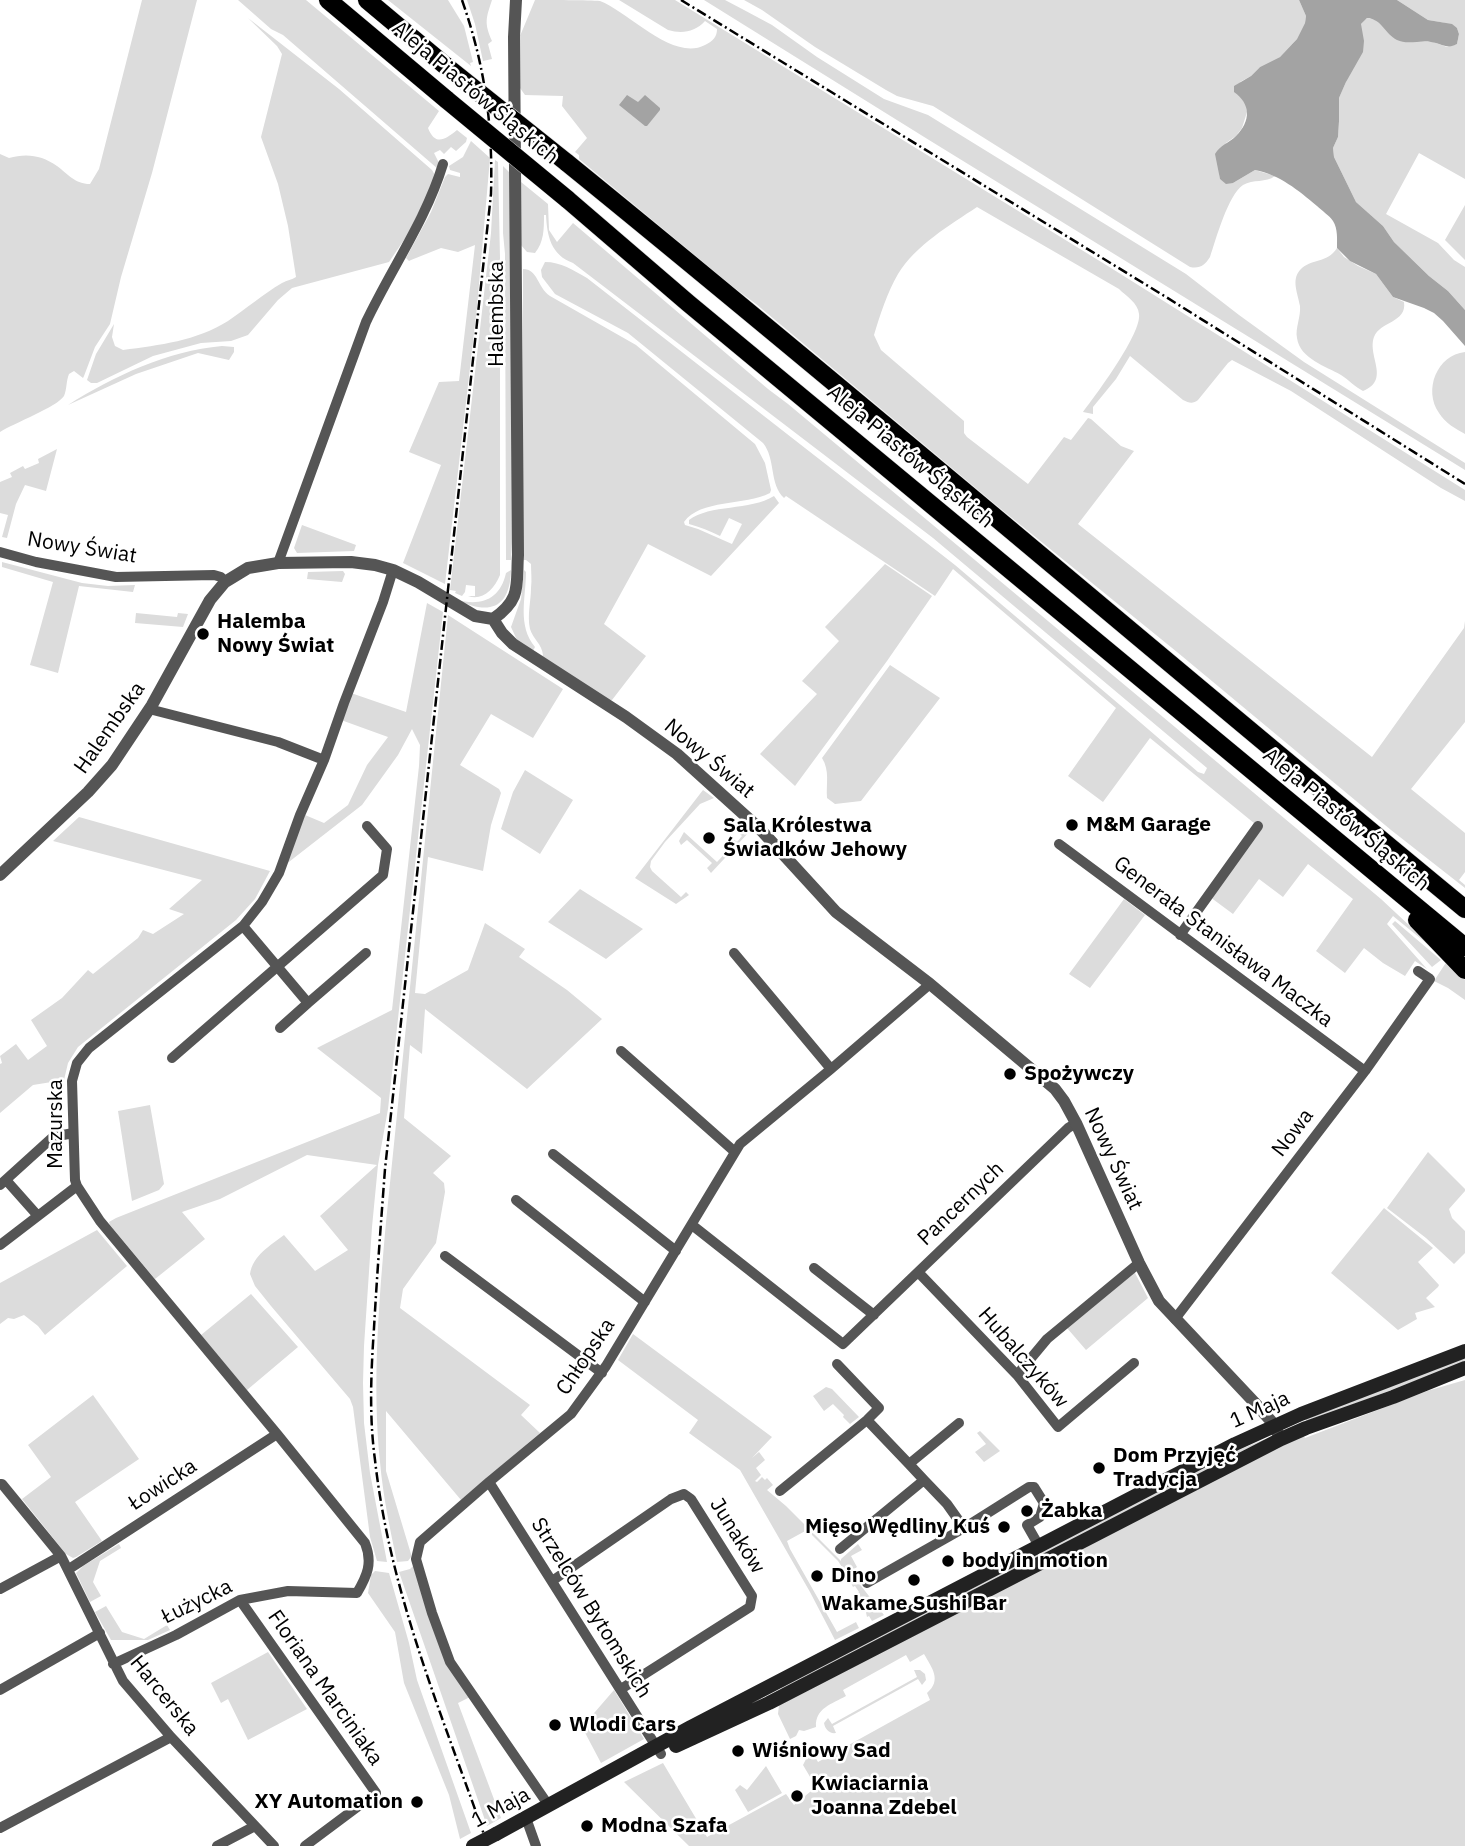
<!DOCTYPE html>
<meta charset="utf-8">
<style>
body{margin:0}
canvas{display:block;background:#fff}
</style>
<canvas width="1465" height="1846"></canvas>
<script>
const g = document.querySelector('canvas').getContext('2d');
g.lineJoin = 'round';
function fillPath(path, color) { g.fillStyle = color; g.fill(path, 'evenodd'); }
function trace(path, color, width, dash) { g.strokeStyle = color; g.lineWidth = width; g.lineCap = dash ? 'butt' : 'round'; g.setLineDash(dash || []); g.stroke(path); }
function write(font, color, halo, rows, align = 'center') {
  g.font = font + ' "IBM Plex Sans",sans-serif'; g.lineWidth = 5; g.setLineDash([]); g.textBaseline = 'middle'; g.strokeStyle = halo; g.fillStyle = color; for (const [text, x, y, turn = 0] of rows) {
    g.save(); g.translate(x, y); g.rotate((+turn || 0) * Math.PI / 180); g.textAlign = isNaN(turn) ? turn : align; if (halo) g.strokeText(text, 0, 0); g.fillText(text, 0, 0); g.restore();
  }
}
const green = new Path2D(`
 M142,0H197L152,173L121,277L110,324L95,347L84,376L83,378L74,371L69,374C66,381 67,389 64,396C57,407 14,423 0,432V154L9,158C26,153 42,155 57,166C68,174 75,184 90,184L99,169Z
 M238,0H306L439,111L428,128C435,146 445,140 457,130L467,138L466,142L456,151L451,147L444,154L440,150L434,153L438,161V169L283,35L271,29Z
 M388,0H448L464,26L473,62L470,63L471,66Z
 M467,0H492C486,18 484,23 492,41L488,44L492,59L483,61L475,24Z
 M535,0C548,0 590,0 600,1C629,12 673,62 705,45C713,41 717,37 717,29L705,21C695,32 682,34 668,30L619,0H675L1111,268L1465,490V501L1441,488L1291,391L1232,360L1228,363L1198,400C1193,404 1189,403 1183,400L1130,356L1116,379L1093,407V414L1083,412C1096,395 1142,333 1139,314C1138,303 1126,296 1119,289L977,207C950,225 916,245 898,274C887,293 880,315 874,335L881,350L964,421V433L967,437L1028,484L1064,437L1071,440L1088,418L1091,419L1121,446L1134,451L1078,524L1372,757L1464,628L1465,621V722L1411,789L1465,833V872L1459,880L1465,885V888L1391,830L1177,652L996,505L756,304L733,287L579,159V155L575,152L587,138L562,106L563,96L525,95L520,88V36Z
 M704,0H725L744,10L772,25L817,57L884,99L928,115L1186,274L1239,315L1304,362L1465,463V470L929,140Z
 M744,0H1299L1306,16L1305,23L1297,39L1280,57L1260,67L1251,76L1240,82V96L1246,104L1247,112L1242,128L1236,136L1226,143L1219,170L1220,179L1233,183L1255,170L1275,176C1266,183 1253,179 1243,185C1228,195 1216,239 1210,257C1205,265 1200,269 1190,267L933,106L897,96L886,90L815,47L762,10Z
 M1397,0H1465V179L1419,153L1386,214L1438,243L1454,260L1465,267V310L1448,291L1429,276L1394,242L1383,226L1356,202L1334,157L1333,148L1338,137L1339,121V98L1346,82L1361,24L1367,18L1376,20L1407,42H1433L1447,47L1457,44L1459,34L1457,28L1445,23L1428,20Z
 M248,18L339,89L432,170L435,175L429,192L406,237L389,262L292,288L278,300L248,335L231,341L201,343L153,356L97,383H91L87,380L96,354L114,324L112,337L115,346L123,350C160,345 196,341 228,321C246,309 263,294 282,283C287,280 292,280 296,277L288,226L278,184L261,137L282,54L277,46Z
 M471,141L490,158L477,307L445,584L403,563L441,465L409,452L439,382L459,381L475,245L458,252L441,248L411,260L409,261L406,258L431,212L445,177L448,174L460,177V173L450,170L449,166L463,157Z
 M495,160L498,162L500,258V575C494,590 482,601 468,596H475V586L466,585L465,592L462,596L455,593L456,591L450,590L491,233Z
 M503,166L510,173L513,525L511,560H506L505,254L503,233Z
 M521,182L548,204L549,230L557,242L573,223L768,389L788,404L1381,899L1442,956L1393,916L1387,924L1427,969L1415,961L1405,976L1383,963L1364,948L1345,973L1316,951L1353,899L1308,864L1283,897L1259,879L1233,914L1210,897L1260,828L1150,738L1103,802L1068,776L1116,708L953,569L935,596L786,496L784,498C769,484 776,459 763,443L628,333L555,294L542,277L541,270L545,262C561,262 573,270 587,278L955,565L1120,705L1198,772L1204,774L1207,768L933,538L573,263C551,255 547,236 546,215H544C544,229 544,242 535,253L527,252L521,245Z
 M1465,205V260L1445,240Z
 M1337,248L1344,257L1358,266L1376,274L1393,297L1404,302C1407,323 1380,321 1374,337C1367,356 1391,380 1363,391C1355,387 1349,380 1341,375C1326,366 1300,359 1297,338C1295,328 1301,317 1300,306C1298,294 1291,280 1300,270C1311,258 1327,264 1337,248Z
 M523,269C538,269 537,287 550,296L636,345L755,444L765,463L771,490L770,493C745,506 700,499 684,522L685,525L698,529L732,544L742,524L729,518L720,536C710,531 700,527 689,524V520C710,504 750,511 774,496L779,503L711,576L648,544L604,624L646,656L612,700L609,701L541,658L543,655C542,644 533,639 530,629C527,615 531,601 531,588C532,580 531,572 531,564L526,560H523Z
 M222,346L234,347V352L229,360L198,353L136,374L68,405C114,376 167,351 222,346Z
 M1465,352V434C1456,429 1445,423 1439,413C1423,390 1437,355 1465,352Z
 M57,449L46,491L25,485L16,504L7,538L2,537L8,515L0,513V482L12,477L10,473L23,466L25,469L39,463L38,459Z
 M302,525L356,545L354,551L297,553L294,548Z
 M2,562L82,583L108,586L135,585L133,592L79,586L58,673L30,665L53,582L2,567Z
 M885,564L932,596L887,661L795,786L760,754L817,694L802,681L839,641L825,627Z
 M511,570C510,609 489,615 457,600C481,606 500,600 506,573Z
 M524,570L526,572C526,598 517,625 535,647L533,651L517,640L511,627L521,599Z
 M343,571L345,574L342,582L307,579L308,572Z
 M427,603L443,612L388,1109L378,1165L372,1227L364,1346L363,1383L364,1423L370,1473L387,1562L377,1561L370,1537L353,1407L350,1399L271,1306L255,1286L250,1274C253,1255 270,1246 284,1235L315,1271L348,1250L320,1216L377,1165L307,1155L220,1199L182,1212L205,1239L155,1279L110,1225L109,1222L116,1218L380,1113L381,1098L317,1048L392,1010L419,766L420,745L412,729L398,755L362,805L285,865L305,815L324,823L348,805L367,765L388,737L341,720L351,693L406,712Z
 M136,613L177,617L178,613L188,614L183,627L135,623Z
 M448,615L563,689L533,738L491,714L460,765L499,789L501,793L491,825L483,871L428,857L415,993L425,994L468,970L485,923L525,949L519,957L567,990L602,1019L527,1089L425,1009L422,1054L410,1045L404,1118L451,1156L433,1173L444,1183L445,1192L436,1243L403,1289L400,1308L530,1405L521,1415L540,1433L461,1500L386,1411V1471L411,1554V1557L408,1561L397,1562C390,1529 383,1496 380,1462C372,1382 379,1301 386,1222Z
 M890,665L940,698L861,801L835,804L827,798C826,783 830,771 822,758Z
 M525,770L573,800L540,854L501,829L513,792Z
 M703,790L714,798L700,804L665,842L651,861L650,867L652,871L681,897L686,892L689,895L676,904L635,878Z
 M79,817L270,871L255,899L236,920L78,1047L68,1063L64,1080L33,1085L0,1113V1064L2,1063L0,1056L16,1044L28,1060L47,1046L31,1020L62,998L88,970L93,974L138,938L143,930L153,934L184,914L169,909L202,880L53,841Z
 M746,827L750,831L711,873L707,868L712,863L687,840L681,845L679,841L684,832L717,862L732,846L728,842L732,838L737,842L742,836L739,833Z
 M580,889L643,929L606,959L548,922Z
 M1124,899L1145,915L1090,988L1069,974Z
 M1395,921L1441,960L1432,967L1392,924Z
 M1447,961L1465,980V1000L1448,988L1434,981Z
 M150,1105L164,1184L159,1190L132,1201L118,1111Z
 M1428,1152L1465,1189V1191L1449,1209L1452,1218L1465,1231V1253L1454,1264L1426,1238L1387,1208Z
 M1384,1208L1433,1248L1418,1262L1439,1285L1438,1287L1426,1298L1435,1307L1415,1313L1417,1319L1398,1330L1331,1273Z
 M97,1230L127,1266L45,1335L38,1326L24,1315L14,1319L8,1318L0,1324V1283Z
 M1134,1271L1148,1298L1086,1350L1067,1328Z
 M251,1294L298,1347L247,1390L201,1335Z
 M633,1334L772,1437L752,1458L759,1452L765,1460L756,1468L761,1475L755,1481L757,1482L762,1477L765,1480L767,1478L773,1485L767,1490L786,1506L841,1561V1559L858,1544L862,1550L851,1556L857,1567L850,1572L884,1615L872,1621L869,1616L867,1617L865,1608L857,1594L859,1592L855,1586L853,1587L843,1567H842L838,1561L807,1530L787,1541L790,1549L837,1632L856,1622L859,1628L835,1640L810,1592L740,1470L689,1433L698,1420L618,1360Z
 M1465,1356V1362L1307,1422L1305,1418Z
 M1465,1380V1846H689L624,1782L663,1763L707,1837L786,1794L794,1805L816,1787L803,1765L806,1759L814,1755L818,1762L930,1700L927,1693C942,1680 932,1668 924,1654L910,1662L906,1655L843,1690L846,1696C832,1704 815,1708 816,1727L804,1731L799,1730L796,1736L790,1739L778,1714L779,1705L1270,1450L1303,1435L1305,1438L1427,1391Z
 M826,1387L832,1389L859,1417L850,1424L843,1417L844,1415L833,1404L824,1411L813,1396Z
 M93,1395L139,1459L75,1502L102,1541L76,1557L73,1558L66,1554L22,1499L51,1477L28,1445Z
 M980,1431L1000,1451L984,1462L975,1452L986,1444L977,1433Z
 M1265,1439L1264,1440L783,1690L781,1688L1224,1456Z
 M119,1544L121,1548L100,1561L93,1582L101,1596L90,1602L76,1573L83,1566Z
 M415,1564L429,1615L470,1697L458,1703L501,1818L487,1826L399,1572L410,1569Z
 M375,1571L389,1573L409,1643L417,1680L471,1833L460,1839L449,1795L404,1683L395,1632L368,1593L371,1575Z
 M106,1606L122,1632L144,1639L167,1625L170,1630L148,1640H111L95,1612Z
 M268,1652L307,1709L248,1740L228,1699L221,1703L211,1683Z
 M914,1670H920L925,1674L926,1680L922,1685L918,1679L833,1726L836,1733C829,1734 825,1729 824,1723L828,1718L832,1724L917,1677Z
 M614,1690L644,1739L601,1763L582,1727Z
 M766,1766L782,1793L748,1812L735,1790L740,1785L747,1790Z`);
const water = new Path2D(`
 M1299,0H1397L1428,20L1452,24L1457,28L1459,34L1457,44C1447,50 1441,43 1431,42C1420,40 1407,45 1397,40C1385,34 1382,19 1367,18L1361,24L1364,41L1363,52L1346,82L1339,98V121L1338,137L1333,148L1334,157L1356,202L1383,226L1394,242L1429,276L1448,291L1465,310V346L1443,321L1434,313L1424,308L1393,297L1376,274L1350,261L1337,248C1337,239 1338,229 1333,221C1329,215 1322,211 1317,206C1298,190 1280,175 1255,170L1233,183L1226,184L1220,179L1215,154C1220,145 1229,143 1236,136C1251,121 1251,104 1234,92V86L1251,76L1260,67L1280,57L1297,39L1305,23L1306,16Z
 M627,95L638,102L645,95L660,108V110L647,126H645L619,105Z`);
const minor = new Path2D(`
 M0,552L36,562L116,577L214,575L221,577L225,582
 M278,563L366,322C391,269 426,220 443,164
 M149,709L278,742L324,760
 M1059,844L1365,1071
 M243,926L308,1003L366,953
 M1180,935L1258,826
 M734,953L831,1069
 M280,1028L308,1003
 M621,1051L735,1152
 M172,1058L383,875L387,849L367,826
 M553,1154L676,1251
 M6,1180L38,1216
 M0,1185L53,1137L73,1133
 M516,1200L645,1302
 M692,1225L843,1344L1068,1128L1076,1123
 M0,1245L77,1186
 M445,1256L602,1373
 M814,1268L874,1315
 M918,1272L1017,1375L1058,1427L1134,1363
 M1175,1319L1365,1071L1430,979L1418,971
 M1017,1375L1047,1339L1139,1263
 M867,1420L909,1464
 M924,1480L909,1464L959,1423
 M489,1482L661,1754
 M0,1484H2L61,1556L123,1681L171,1737L274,1846
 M780,1491L867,1420L879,1408L837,1364
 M840,1549L924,1480L947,1504L964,1528
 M69,1569L277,1434
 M552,1581L671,1499L684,1494L691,1499L752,1596L750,1607L621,1689
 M867,1583L964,1528L1029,1487H1034L1044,1503L1040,1517L1027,1525L1039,1546
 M0,1589L61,1556
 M240,1600L376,1793L305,1846
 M113,1664L176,1635L240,1600L288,1591L357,1593C367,1576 373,1563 365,1543L277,1434L100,1221L77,1186L75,1180L72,1081L77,1063L89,1048L243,926L262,902L279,873L300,815L324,760L344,703L383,602L393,570
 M0,1690L100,1633
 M549,1806L450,1662L432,1613L416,1559L420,1542L489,1482L571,1414L606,1366L740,1144L831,1069L930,984
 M526,1818L536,1846
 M0,1828L171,1737
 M217,1846L255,1826`);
const tertiary = new Path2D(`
 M493,619L502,633L513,644L626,717L677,754L760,829L836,912L930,984L1055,1089L1064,1101L1076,1123L1139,1263L1159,1301L1254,1402L1271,1421L1281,1439
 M493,619C522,599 516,585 518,555L514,37L516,0
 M0,875L88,792L112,765L152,705L210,600L225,582L248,568L278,563L351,562L375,565L393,570L418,582L475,616L493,619`);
const secondary = new Path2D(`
 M676,1746L769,1703L1281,1439L1306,1428L1393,1397L1465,1368
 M496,1834L691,1727L1235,1444L1301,1414L1465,1351`);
const motorway = new Path2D(`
 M328,0L447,100
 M367,0L447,67
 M566,162C868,407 1164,661 1465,909
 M567,199L688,303L1465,947
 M1417,920L1465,970`);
const rail = new Path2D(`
 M462,0C485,66 493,124 491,194L385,1169C381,1222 377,1275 374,1328C371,1372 369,1416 375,1460C390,1595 444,1719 488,1846
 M681,0L1166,297L1465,484`);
const secondaryBridge = new Path2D(`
 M473,1846L496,1834`);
const motorwayBridge = new Path2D(`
 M447,67L566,162
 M447,100L567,199`);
const markers = [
 [203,634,7,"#000"],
 [1072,825,7,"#000"],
 [709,838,7,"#000"],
 [1010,1074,7,"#000"],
 [1099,1468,7,"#000"],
 [1027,1511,7,"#000"],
 [1004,1527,7,"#000"],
 [948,1561,7,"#000"],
 [817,1576,7,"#000"],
 [914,1580,7,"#000"],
 [555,1725,7,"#000"],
 [738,1751,7,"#000"],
 [797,1796,7,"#000"],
 [417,1802,7,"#000"],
 [587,1826,7,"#000"]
];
const streetNames = [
 ["Aleja Piastów Śląskich",475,93,40],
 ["Halembska",497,314,-90],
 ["Aleja Piastów Śląskich",910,457,40],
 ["Nowy Świat",82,548,9],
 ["Halembska",110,728,-55],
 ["Nowy Świat",709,759,40],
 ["Aleja Piastów Śląskich",1346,820,40],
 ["Generała Stanisława Maczka",1223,942,37],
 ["Mazurska",56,1124,-90],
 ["Nowa",1293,1133,-53],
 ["Nowy Świat",1113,1159,65],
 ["Pancernych",961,1204,-44],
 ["Chłopska",586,1357,-56],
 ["Hubalczyków",1023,1358,49],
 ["1 Maja",1260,1410,-24],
 ["Łowicka",163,1485,-33],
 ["Junaków",737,1536,58],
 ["Łużycka",197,1602,-26],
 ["Strzelców Bytomskich",591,1608,58],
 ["Floriana Marciniaka",325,1688,55],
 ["Harcerska",164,1696,51],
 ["1 Maja",501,1808,-28]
];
const poiNames = [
 ["Halemba",217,622],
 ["Nowy Świat",217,646],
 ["M&M Garage",1086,825],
 ["Sala Królestwa",723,826],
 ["Świadków Jehowy",723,850],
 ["Spożywczy",1024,1074],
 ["Dom Przyjęć",1113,1456],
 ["Tradycja",1113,1480],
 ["Żabka",1041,1511],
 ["Mięso Wędliny Kuś",990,1527,"right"],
 ["body in motion",962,1561],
 ["Dino",831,1576],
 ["Wakame Sushi Bar",914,1604,"center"],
 ["Wlodi Cars",569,1725],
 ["Wiśniowy Sad",752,1751],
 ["Kwiaciarnia",811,1784],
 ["Joanna Zdebel",811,1808],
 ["XY Automation",403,1802,"right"],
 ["Modna Szafa",601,1826]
];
fillPath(green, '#dcdcdc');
fillPath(water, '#a3a3a3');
trace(motorway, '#dbdbdb', 19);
trace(minor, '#555', 10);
trace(tertiary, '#555', 12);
trace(secondary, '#222', 14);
trace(motorway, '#000', 18);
trace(rail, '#000', 2.5, [10, 3.5, 2, 3.5]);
trace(motorwayBridge, '#dbdbdb', 19, []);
trace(secondaryBridge, '#222', 14);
trace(motorwayBridge, '#000', 18);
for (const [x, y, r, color] of markers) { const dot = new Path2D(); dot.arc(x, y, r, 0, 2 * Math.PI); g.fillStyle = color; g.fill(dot); trace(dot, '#fff', 2.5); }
write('21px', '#000', '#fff', streetNames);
write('bold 21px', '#000', '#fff', poiNames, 'left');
</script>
